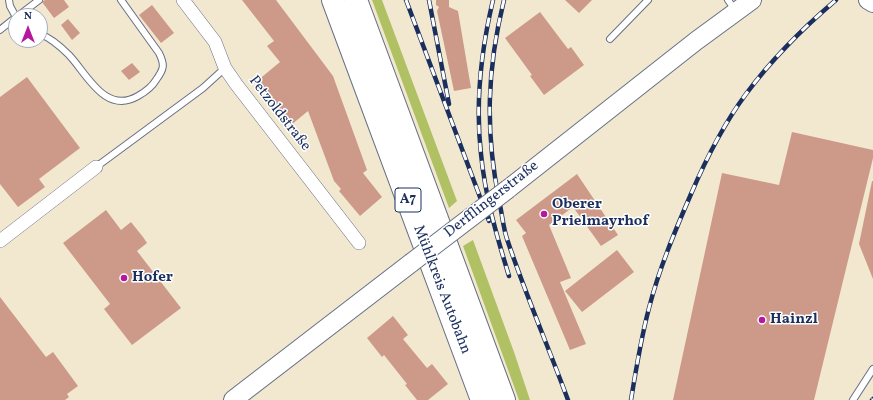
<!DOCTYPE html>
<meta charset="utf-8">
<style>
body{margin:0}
#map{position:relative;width:873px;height:400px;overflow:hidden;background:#f2e8cf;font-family:Vollkorn,serif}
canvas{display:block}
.north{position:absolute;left:8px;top:8px;width:40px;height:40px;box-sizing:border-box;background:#fff;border:1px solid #a4acbf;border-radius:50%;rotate:0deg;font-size:11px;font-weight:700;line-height:16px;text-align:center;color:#1b2f5e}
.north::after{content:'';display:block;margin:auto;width:14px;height:18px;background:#b5179e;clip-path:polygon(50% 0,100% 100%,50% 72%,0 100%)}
</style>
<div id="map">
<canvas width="873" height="400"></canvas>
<div class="north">N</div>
</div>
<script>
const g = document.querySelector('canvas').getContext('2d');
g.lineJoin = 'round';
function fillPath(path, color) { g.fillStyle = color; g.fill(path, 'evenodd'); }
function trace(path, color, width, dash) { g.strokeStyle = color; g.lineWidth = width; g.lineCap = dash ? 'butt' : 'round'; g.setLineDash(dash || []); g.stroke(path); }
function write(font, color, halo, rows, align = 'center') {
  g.font = font + ' Vollkorn,serif'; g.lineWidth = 3; g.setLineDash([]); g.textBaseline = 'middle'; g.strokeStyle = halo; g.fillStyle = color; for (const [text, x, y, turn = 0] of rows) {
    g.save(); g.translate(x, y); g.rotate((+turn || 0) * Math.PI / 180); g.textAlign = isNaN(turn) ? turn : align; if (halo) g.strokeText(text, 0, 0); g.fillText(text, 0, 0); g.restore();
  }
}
const green = new Path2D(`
 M372,0H382L457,201L449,208Z
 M473,240L514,352L530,400H519L463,246Z`);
const building = new Path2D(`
 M45,0H64L69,7L54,18L42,2Z
 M242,0H276L333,76L367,170L363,173L382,197L360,216L339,191L341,189L334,181L308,111L291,125L257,81L280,62L267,46L274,41Z
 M436,0H449V7L458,11L471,88L454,91L437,11L439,7L436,5Z
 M565,0H592L579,13Z
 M152,5L174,33L161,43L139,15Z
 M540,12L568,49L571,47L584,65L544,95L530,76L532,75L505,38Z
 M68,19L80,33L72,40L61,25Z
 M132,63L140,72L129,80L121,71Z
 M27,77L80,148L39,179L45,187L18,207L0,184V97Z
 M792,132L873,150V158L814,400H673L722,173L779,185Z
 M577,174L618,235L601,246L573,207L549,225L571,278L560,282L586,344L570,350L522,236L526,233L516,220Z
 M872,181H873V279L859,244Z
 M106,210L121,230L131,222L143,237L147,243L137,251L181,308L132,345L104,309L110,304L63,243Z
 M617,250L634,272L582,312L565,291Z
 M0,297L46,357L53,352L78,386L67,394L69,397L65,400H0Z
 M393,316L408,335L403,339L427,368L432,364L448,384L428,400H417L405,385L407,384L384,355L382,357L367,338Z`);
const lane = new Path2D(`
 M9,0L10,6L16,17
 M728,0L735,10
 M18,16L39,0
 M0,30L16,17
 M40,34C51,38 61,47 69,55C87,74 105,115 138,96C145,92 152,87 156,80C164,69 165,65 159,53L121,0
 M610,39L648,0
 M96,167L203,88L225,68
 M853,400L873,369`);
const street = new Path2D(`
 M183,0L215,42L225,68L236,84L359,243
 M0,241L96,167`);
const secondary = new Path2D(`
 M868,0L873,3
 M508,189L696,41L752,0
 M233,400L411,263`);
const highway = new Path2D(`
 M333,0L482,400
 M356,0L504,400`);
const rail = new Path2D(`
 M406,0L489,221
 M429,0L449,104
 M493,0C481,51 475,102 481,154C485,196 497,237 509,276
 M504,0C487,69 485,130 499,200C502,213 503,227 507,239C525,293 548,346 568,400
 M631,400C636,369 641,338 649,308C659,269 675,231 691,194C706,159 723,125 746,94C772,59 803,28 836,0
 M872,400L873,399`);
const secondaryBridge = new Path2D(`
 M411,263L508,189`);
const markers = [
 [544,214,4,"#b5179e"],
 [124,278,4,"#b5179e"],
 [762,320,4,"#b5179e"]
];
const shields = [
 [408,200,26]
];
const shieldNames = [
 ["A7",408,200]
];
const streetNames = [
 ["Petzoldstraße",279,114,52],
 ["Derfflingerstraße",492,200,-38],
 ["Mühlkreis Autobahn",441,290,69]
];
const poiNames = [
 ["Oberer",552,205],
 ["Prielmayrhof",552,222],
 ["Hofer",132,278],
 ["Hainzl",770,320]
];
fillPath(green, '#b0c164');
fillPath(building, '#cd9a89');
trace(lane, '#667086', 8);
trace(street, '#667086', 14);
trace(secondary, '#667086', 20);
trace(highway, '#667086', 24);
trace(lane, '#fff', 6);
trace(street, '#fff', 13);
trace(secondary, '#fff', 18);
trace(highway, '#fff', 22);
trace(rail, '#1b2f5e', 4.5);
trace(rail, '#fff', 3, [9]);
trace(secondaryBridge, '#667086', 20, []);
trace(secondaryBridge, '#fff', 18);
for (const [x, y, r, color] of markers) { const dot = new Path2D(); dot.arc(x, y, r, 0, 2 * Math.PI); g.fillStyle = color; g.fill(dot); trace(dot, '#fff', 1.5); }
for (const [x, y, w] of shields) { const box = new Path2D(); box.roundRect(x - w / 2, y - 12, w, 24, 3); g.fillStyle = '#fff'; g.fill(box); trace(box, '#1b2f5e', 1); }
write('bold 14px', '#1b2f5e', null, shieldNames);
write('15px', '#1b2f5e', '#fff', streetNames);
write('bold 15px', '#1b2f5e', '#fff', poiNames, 'left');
</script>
